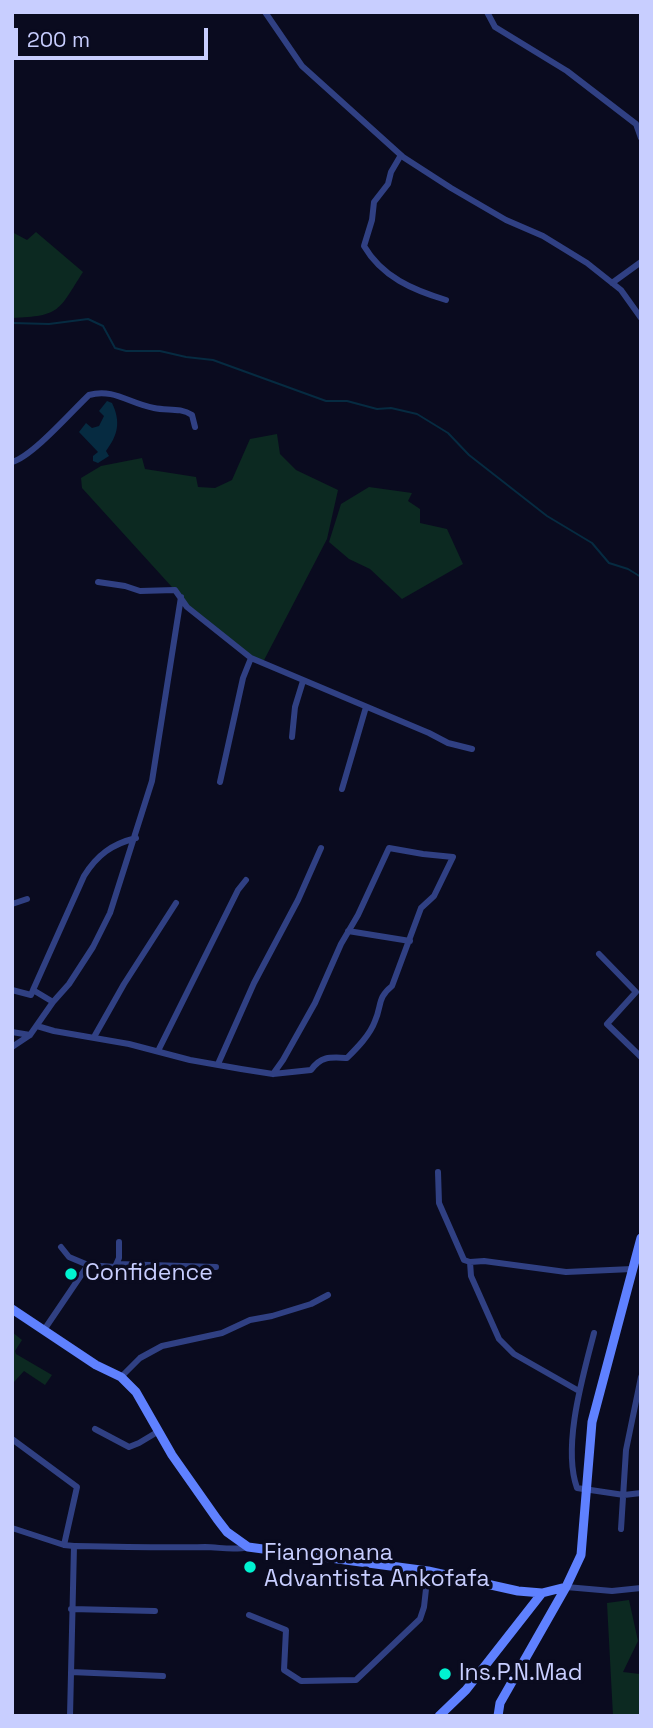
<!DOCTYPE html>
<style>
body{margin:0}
#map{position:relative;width:653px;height:1728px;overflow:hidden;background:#0a0b1f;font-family:"Space Grotesk",sans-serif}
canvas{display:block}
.frame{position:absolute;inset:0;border:14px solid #c8ceff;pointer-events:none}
.scale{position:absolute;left:14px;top:28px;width:194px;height:32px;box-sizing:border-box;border:4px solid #c8ceff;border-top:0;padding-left:9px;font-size:21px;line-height:24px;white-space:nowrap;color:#c8ceff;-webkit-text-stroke:5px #0a0b1f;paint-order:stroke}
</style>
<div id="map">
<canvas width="653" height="1728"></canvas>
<div class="frame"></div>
<div class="scale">200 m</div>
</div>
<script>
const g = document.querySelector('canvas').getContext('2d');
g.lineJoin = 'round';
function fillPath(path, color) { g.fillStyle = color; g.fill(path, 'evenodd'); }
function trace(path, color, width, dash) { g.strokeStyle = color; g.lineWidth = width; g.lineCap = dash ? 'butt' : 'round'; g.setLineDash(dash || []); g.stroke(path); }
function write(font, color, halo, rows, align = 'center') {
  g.font = font + ' "Space Grotesk",sans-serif'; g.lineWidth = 7; g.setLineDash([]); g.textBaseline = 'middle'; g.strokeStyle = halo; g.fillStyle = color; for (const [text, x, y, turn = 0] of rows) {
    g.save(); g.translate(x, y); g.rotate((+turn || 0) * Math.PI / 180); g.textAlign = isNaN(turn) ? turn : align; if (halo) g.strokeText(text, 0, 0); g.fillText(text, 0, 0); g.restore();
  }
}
const green = new Path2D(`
 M12,232L27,240L36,232L83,272C58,311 61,316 12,318Z
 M277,434L280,454L296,470L338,490L327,539L262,664L187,607L181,597L82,488L81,478L101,466L142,458L145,469L196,477L198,487L215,488L232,480L250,439Z
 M369,487L412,493L408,501L420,509V523L447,529L463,564L402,599L370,569L349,559L329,542L341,504Z
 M12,1332L22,1340L15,1351L16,1354L52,1375L45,1385L24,1371L14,1382L12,1381Z
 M629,1600L638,1641L623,1672L640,1674L641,1716H613L607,1603Z`);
const water = new Path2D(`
 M107,401L112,403C121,422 118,435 106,451L109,456L98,463L93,461V456L98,452L79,432L86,423L92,428L99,426L104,416L99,411Z`);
const stream = new Path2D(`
 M12,323L49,324L88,319L103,326L115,348L126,351H160L186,357L213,360L326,401H347L377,409L391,408L417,414L448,433L469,455L547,516L592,543L609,563L628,569L641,577`);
const street = new Path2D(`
 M265,12L302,66L403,157L451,188L506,220L543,236L587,263L621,290L641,318
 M487,12L495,27L567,71L636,124L641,138
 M401,155L391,172L388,184L374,202L372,220L364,246C382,277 413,290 446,300
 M612,283L641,262
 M12,462C32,457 72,411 89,395C114,388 130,404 154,408C167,411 180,407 192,415L195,427
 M98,582L125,586L140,591L175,590L187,607L251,658L429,733L448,743L472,749
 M292,737L295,707L303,681
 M220,782L243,678L251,658
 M342,789L366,707
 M12,904L27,899
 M348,931L410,941
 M599,954L636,992L607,1024L641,1057
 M12,990L31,995L33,990L53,1002
 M33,990L84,876C97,855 112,844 136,838
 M37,1026L54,1031L129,1044L190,1060L241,1069L273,1074L311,1070C321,1056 330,1057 347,1058C357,1048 370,1035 375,1021C382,1005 377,998 392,986L421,908L434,896L453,857L423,854L389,848L358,915L341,944L315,1003L283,1060L273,1074
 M12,1032L30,1035
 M94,1037L124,984L176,903
 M12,1047L30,1035L53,1002L69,984L93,947L110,913L152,781L181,597
 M158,1051L238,890L246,880
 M218,1064L254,983L298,900L321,848
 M438,1172L439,1203L464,1260L470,1262L484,1261L566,1272L632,1269
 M61,1247L69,1257L88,1265
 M470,1262L471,1276L499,1339L514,1354L579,1391
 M117,1264L216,1267
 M44,1330L88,1265L115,1267L119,1258V1242
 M594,1333C583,1376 562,1446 577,1488L624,1495L641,1493
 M121,1377L140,1358L162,1346L222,1333L250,1320L272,1316L311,1304L328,1295
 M95,1429L129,1447L139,1443L159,1431
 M12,1439L77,1487L64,1545
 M12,1528L64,1545L74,1546C118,1547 161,1548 205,1547C219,1547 234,1551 248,1547
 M621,1529L626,1450L641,1377
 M566,1587L612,1591L641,1588
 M71,1609L155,1611
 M249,1615L286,1630L284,1670L301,1681L356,1680L420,1619L424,1607L428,1571
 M71,1672L163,1676
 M70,1716L74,1546`);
const secondary = new Path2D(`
 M12,1309L96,1365L121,1377L136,1392L172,1455L217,1519L227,1532L248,1547L428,1571L518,1591L542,1593L566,1587
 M439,1716L466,1690L542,1593
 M498,1716L500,1703L566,1587L581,1555L592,1422L641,1238`);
const markers = [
 [71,1274,7,"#00f3d1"],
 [250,1567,7,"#00f3d1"],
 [445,1674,7,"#00f3d1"]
];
const poiNames = [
 ["Confidence",85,1274],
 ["Fiangonana",264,1554],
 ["Advantista Ankofafa",264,1580],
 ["Ins.P.N.Mad",459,1674]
];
fillPath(green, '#0c2921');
fillPath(water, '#062b41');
trace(stream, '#062b41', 2);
trace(street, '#304083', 6);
trace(secondary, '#5f81ff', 9);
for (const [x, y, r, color] of markers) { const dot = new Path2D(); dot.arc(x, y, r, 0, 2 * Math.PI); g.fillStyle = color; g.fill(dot); trace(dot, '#0a0b1f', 2.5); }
write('23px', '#c8ceff', '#0a0b1f', poiNames, 'left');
</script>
